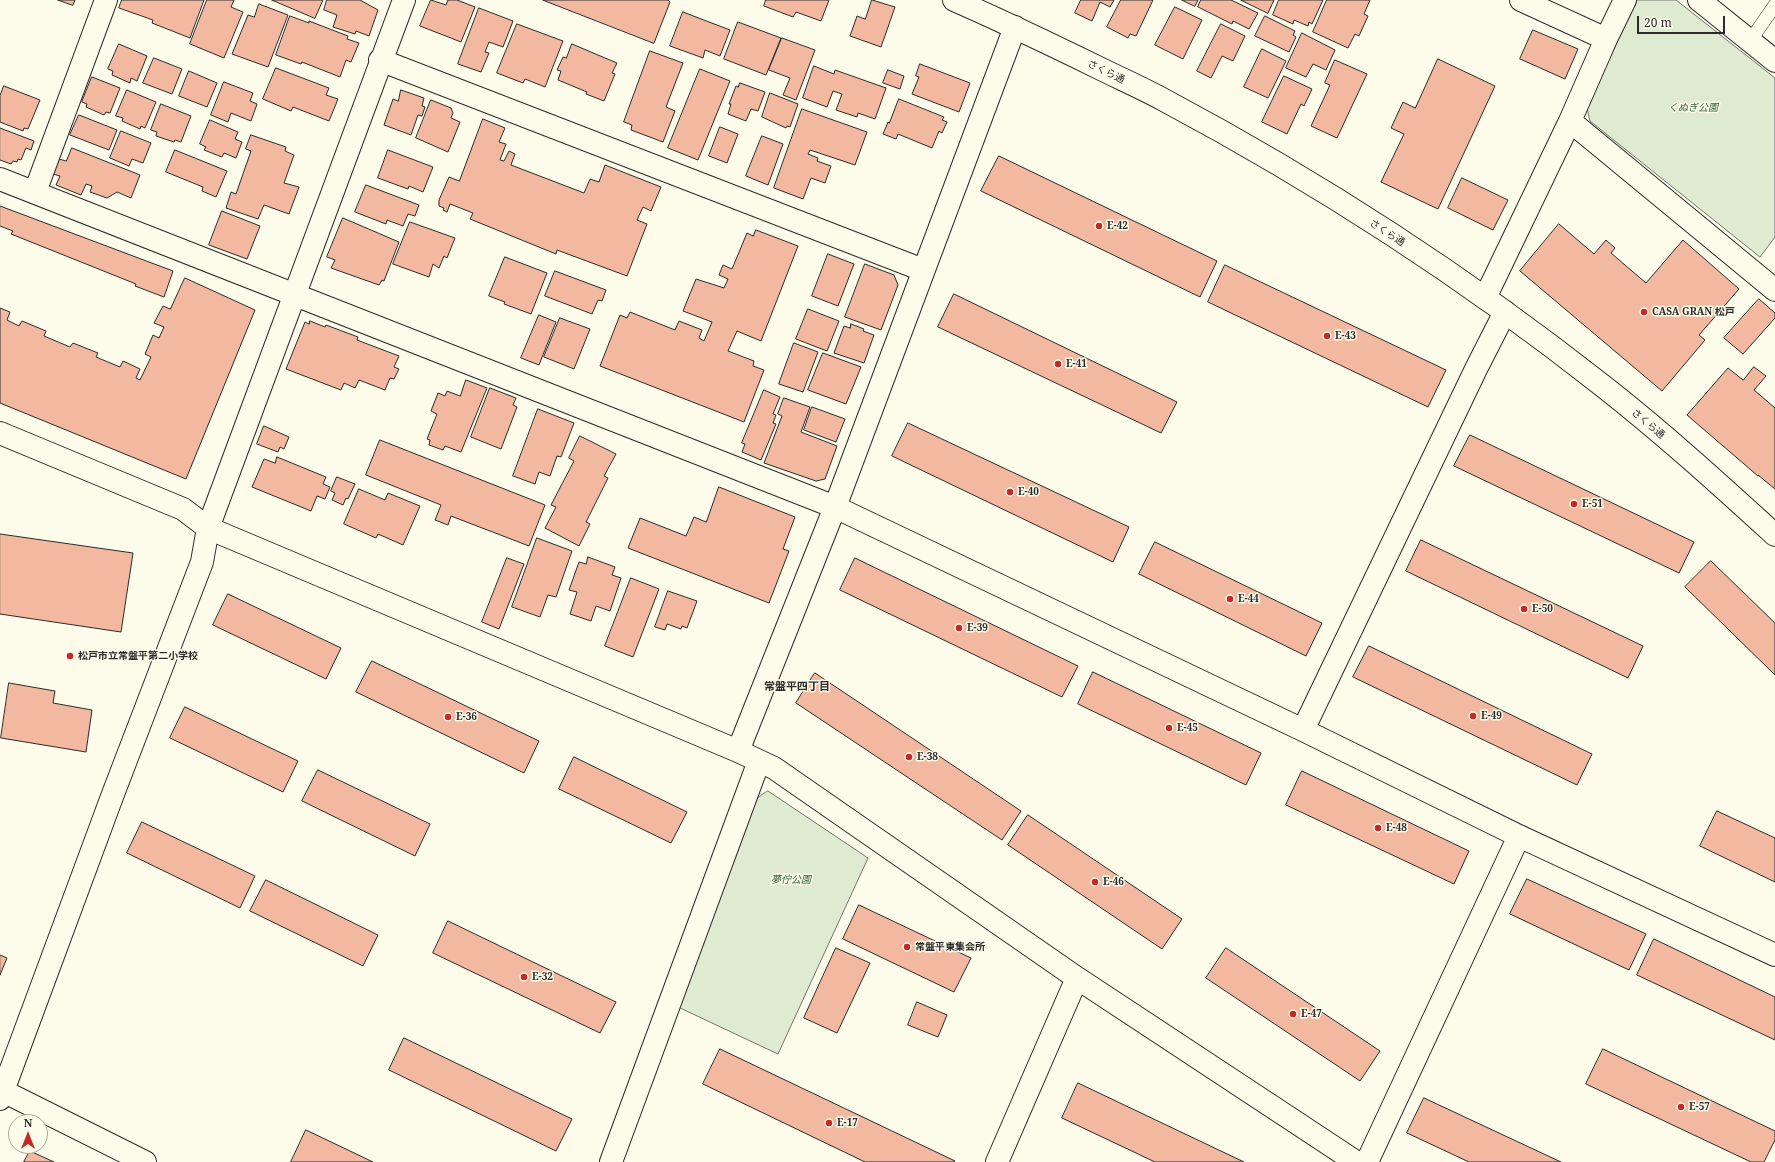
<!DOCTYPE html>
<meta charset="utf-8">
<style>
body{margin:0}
#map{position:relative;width:1775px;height:1162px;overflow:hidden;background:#fdfbea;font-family:"Noto Serif",serif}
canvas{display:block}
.north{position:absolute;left:8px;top:1114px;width:40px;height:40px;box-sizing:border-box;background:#fdfbea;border:1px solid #a9a89e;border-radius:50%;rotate:0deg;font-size:11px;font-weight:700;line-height:16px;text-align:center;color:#2b2b2b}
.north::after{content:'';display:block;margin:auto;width:14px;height:18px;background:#c62828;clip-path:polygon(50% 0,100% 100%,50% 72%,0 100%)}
.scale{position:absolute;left:1637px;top:16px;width:88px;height:18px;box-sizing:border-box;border:2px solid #2b2b2b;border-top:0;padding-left:5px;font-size:12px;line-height:14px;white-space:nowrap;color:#2b2b2b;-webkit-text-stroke:3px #fdfbea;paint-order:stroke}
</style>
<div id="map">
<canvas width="1775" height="1162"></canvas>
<div class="north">N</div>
<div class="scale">20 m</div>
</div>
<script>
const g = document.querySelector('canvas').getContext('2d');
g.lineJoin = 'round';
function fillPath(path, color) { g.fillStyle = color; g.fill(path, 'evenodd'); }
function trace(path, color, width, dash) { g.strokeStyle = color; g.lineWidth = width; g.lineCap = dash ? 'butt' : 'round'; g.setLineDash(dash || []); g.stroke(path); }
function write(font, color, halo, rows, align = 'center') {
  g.font = font + ' "Noto Serif","Noto Sans JP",serif'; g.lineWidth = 3; g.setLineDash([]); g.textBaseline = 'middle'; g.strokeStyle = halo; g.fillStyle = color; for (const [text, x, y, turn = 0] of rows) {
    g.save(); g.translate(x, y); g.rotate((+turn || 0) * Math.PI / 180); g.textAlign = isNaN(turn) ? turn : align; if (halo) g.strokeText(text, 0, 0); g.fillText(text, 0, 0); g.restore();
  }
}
const green = new Path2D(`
 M1637,0H1676L1775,78V237L1760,257L1590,121L1587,108Z
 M768,791L868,858L778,1054L678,1007L756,799Z`);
const building = new Path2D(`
 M58,0H75L73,5Z
 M122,0H204L190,38L152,23L153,20L119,8Z
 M207,0H234L231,7L243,12L224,58L190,44Z
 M272,0H323L315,18Z
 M327,0H360L378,10L369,36L356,31L355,34L333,27L337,15L324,10Z
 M431,0L446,5L448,0H457L475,7L461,42L420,26Z
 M543,0H668L670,2L654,43Z
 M766,0H829L821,21L796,12L793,17L764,6Z
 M872,0L895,7L881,47L850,36L857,16L865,19Z
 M1081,0H1114L1110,7L1100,2L1092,21L1075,13Z
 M1121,0H1153L1136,36L1130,34L1128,38L1107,27Z
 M1182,0H1198L1195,6Z
 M1201,0H1231L1258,13L1249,29L1233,21L1232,24L1198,7Z
 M1241,0H1274L1268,13Z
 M1279,0H1323L1312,24L1309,22L1308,26L1294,20L1293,24L1273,15Z
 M1327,0H1370L1364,14L1368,16L1359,36L1355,34L1348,48L1313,32Z
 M259,4L288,15L268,67L232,54L248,15L254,17Z
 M1175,7L1202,20L1183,59L1155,45Z
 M479,8L513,21L503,47L489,42L485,52L489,53L481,72L458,64Z
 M683,12L730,30L720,56L705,50L703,58L670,46Z
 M290,16L309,23V21L348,36L347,39L359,43L351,62L346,60L340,77L302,62L301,64L276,55Z
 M1265,16L1295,31L1293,35L1296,37L1289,52L1255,36Z
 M738,22L781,38L766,75L724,59Z
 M517,24L563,41L545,87L525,79L523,83L497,73Z
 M1221,24L1245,36L1233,61L1222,56L1211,78L1197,71Z
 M1533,30L1578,49L1565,79L1520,59Z
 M1302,33L1335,50L1326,70L1313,64L1306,77L1286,68Z
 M782,38L815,50L796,100L783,95L790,78L769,70Z
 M119,44L147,56L137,81L131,78L130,83L112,75L113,71L108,69Z
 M572,44L617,63L612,73L615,74L604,101L586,94L587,92L558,80L561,71L557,70L563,57L566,58Z
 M1262,49L1286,61L1268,98L1244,87Z
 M650,51L683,63L666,107L675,111L663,142L631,130L632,125L624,122Z
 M154,58L182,69L172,94L143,83Z
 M1438,59L1495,86L1438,209L1381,182L1404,134L1391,128L1403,102L1415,108Z
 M1335,60L1367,74L1337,138L1311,126L1330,85L1325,83Z
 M920,64L970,83L959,112L912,94L919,77L916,76Z
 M814,66L834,74L835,70L886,88L875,119L858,113L857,117L836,110L842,94L833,91L827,107L803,98Z
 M276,68L329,88L326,95L338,99L329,121L293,107L291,111L263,99Z
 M700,69L730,81L698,160L668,148Z
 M888,70L904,76L900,89L883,83Z
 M189,71L217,83L207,107L179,96Z
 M1284,76L1312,89L1304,106L1301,104L1287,134L1262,122Z
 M92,77L120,88L110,113L106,112L104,115L86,107L87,104L82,102Z
 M224,82L253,93L250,101L257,104L251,121L231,113L228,122L211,115Z
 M740,83L765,92L758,111L751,109L746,121L728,114L731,104H729L736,86L738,87Z
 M4,86L40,100L28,129L24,128L23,131L0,122V96Z
 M127,90L156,102L145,128L141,126L140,129L122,121L123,118L116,116Z
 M401,90L424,98L422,106L425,107L422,116L418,115L411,135L384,125L393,99L398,101Z
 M770,93L798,104L790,127L787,126L786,128L762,117Z
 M899,99L944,117L942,120L947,122L942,133L939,131L932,148L898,134L896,139L883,134L888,122L889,123Z
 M431,100L451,108L453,113L451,118L460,122L448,152L416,138Z
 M161,104L191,116L181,142L175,140L174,142L156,136L157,132L151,130Z
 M802,109L867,132L855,165L810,150L808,154L818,158L817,161L831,166L825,183L811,178L803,199L774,188Z
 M79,115L117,130L109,150L70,135Z
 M483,119L505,128L499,142L506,144L500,160L504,161L509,151L515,154L511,165L584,193L590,179L599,182L605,165L661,187L651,211L643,207L637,220L647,224L627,276L557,250L556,254L470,219L473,213L450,204L447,212L443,210L444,208L439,206V200L449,177L459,181Z
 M210,120L238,132L235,139L242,142L236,158L224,153L222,157L204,150L206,147L200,144Z
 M720,127L738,134L727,163L709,156Z
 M0,128L34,141L31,150L26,148L21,160L18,159L17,162L13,161L11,164L0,160Z
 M121,131L151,143L143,163L132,159L129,166L110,158Z
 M251,135L286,147L285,151L294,155L284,183L299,187L289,214L264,205L258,219L226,208L231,192L236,194L251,151L246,149Z
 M762,136L783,144L768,185L746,176Z
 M72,148L140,175L131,198L117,192L107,198L90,192L92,186L86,184L81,195L56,185L60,176L53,174L59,159L66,161Z
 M175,150L227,171L216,197L202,191L203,187L166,172Z
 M388,150L433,167L423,192L409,186L408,189L378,178Z
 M999,156L1217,261L1200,297L981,191Z
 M1462,178L1508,200L1493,230L1448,208Z
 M366,185L419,205L415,216L408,214L403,226L387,220L386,224L355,212Z
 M0,206L173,271L164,297L135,286L136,284L11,234L13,231L0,226Z
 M222,211L260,226L247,259L209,245Z
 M343,218L399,242L384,281L382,280L379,285L331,268L335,260L327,257Z
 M410,222L455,238L447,258L444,256L439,268L433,264L429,277L393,264Z
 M1559,224L1594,254L1606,240L1615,248L1611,253L1646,283L1683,240L1739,289L1699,335L1705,340L1662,391L1520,271Z
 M756,230L798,246L761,341L737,331L728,351L754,361L753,366L764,370L744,422L600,366L620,315L627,318L630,312L675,330L679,321L702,330L699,338L704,341L712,322L683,311L696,279L724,288L728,279L719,275L723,265L732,269L747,233L753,236Z
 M828,254L854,264L838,306L812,296Z
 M505,257L547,273L531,314L504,304L505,302L489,296Z
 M865,264L894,275L898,285L881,330L845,317Z
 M1225,265L1446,370L1428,407L1208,302Z
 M555,271L606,290L602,301L598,300L592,314L545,296Z
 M185,278L255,310L186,479L0,403V308L10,312L7,320L19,326L22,321L46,331L44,336L70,347L73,343L98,353L96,357L120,367L123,361L140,369L136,378L140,380L151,357L145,354L153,335L159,338L164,327L154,323L163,306L170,309Z
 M954,294L1177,402L1161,433L938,327Z
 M1759,299L1775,313V318L1743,354L1724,338Z
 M808,309L839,321L827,351L796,339Z
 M539,315L556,322L539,365L521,358Z
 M560,318L590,329L574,369L544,357Z
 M310,321L325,327L326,325L358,337L357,340L399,356L394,367L399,369L394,379L390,378L385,390L359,380L355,388L344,383L341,390L286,369L305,322L309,324Z
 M851,324L864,329L863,331L874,335L864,363L834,353L844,326L850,328Z
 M794,343L818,352L803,392L779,384Z
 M823,353L861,367L846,404L808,390Z
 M1754,367L1766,376L1754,390L1775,408V489L1758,475V476L1687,415L1728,368L1743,380Z
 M466,380L487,388L461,452L445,446L443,450L429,445L430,440L427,439L437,414L431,411L438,393L445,396L447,391L460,396Z
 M490,388L516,398L513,405L517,407L501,449L471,437Z
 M764,390L780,397L773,414L776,415L773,423L776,424L761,460L742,452L745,444L742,443Z
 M784,398L810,407L801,432L837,446L825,479L816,481L764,463L782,416L778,414Z
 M812,407L845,419L836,442L804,430Z
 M538,409L574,423L561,457L557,456L550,476L539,472L535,484L513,476Z
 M908,423L1129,527L1113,562L892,456Z
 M264,426L289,437L284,449L280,447L278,452L257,444Z
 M1470,435L1694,542L1679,573L1454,466Z
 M580,436L616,454L604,476L608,478L586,522L590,524L579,546L545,528L556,507L551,505L574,461L569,458Z
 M380,440L545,505L529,546L451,516L448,525L435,520L441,505L366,475Z
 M277,457L326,477L323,484L330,487L325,499L317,496L311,511L252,487L264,459L275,463Z
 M337,477L355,484L348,499L346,498L343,505L332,500L335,493L331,491Z
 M719,487L795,517L783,549L789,551L769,603L628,548L640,518L686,536L694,517L706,522Z
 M359,489L385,500L388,493L420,506L403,545L378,534L376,538L344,524Z
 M0,534L133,553L121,632L0,614Z
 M537,538L572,551L556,597L548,595L540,617L512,607Z
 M1421,540L1643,646L1628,678L1406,571Z
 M1155,542L1322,623L1306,656L1139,574Z
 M588,557L615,567L612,575L621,578L610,611L596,606L591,621L570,614L577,592L569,590L579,562L586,564Z
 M507,558L524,564L499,629L482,622Z
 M855,558L1078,666L1062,697L840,590Z
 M1711,561L1775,623V675L1685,587Z
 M631,578L659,589L633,657L605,646Z
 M668,591L697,601L687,628L682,626L681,629L667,624L665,630L655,627Z
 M228,594L341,648L326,679L213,625Z
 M1369,646L1592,754L1577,785L1353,677Z
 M372,661L539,741L524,773L356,692Z
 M1093,672L1261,753L1246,785L1078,704Z
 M815,673L1021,811L1002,840L796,703Z
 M9,683L55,691L53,703L92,710L86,752L1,738Z
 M185,707L298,761L283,792L170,738Z
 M574,757L687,812L671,843L559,789Z
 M318,770L430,824L415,856L302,801Z
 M1302,771L1469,851L1454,884L1286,805Z
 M1717,811L1775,838V882L1700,846Z
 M1028,815L1182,919L1162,949L1008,845Z
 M142,822L255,876L240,908L127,853Z
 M1527,879L1646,934L1629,970L1510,914Z
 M266,880L378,935L363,966L250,911Z
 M859,905L971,958L954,992L843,939Z
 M448,921L616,1002L600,1033L433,953Z
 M1654,939L1775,997V1040L1637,975Z
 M836,948L870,963L837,1033L804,1018Z
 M1226,948L1380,1051L1360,1081L1206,978Z
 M0,955L7,958L0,975Z
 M917,1002L947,1015L938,1037L908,1025Z
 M404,1038L572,1119L556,1151L389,1070Z
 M720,1049L955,1161L954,1162H865L703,1084Z
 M1603,1049L1775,1131V1140L1764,1162H1751L1586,1084Z
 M1078,1083L1244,1162H1155L1062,1118Z
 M1424,1098L1561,1162H1469L1407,1133Z
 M306,1130L373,1162H291Z
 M30,1151L54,1162H24Z`);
const service = new Path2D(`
 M1750,41L1775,5`);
const minor = new Path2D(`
 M404,0L208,528L738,751L774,768L1077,978L1356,1162
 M1521,0L1606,39L1570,121L1775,290
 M1699,0L1775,61
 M1606,39L1625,0
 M380,60L923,270
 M0,179L835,507L1303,730L1519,836L1775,955
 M35,192L106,0
 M1485,298L1570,121
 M0,433L183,509L208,528L202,562L113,794L0,1099
 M1303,730L1476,369L1505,312
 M738,751L835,507L1015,27
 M3,1091L145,1162
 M611,1162L759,761
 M997,1162L1077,978
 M1367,1162L1519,836`);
const tertiary = new Path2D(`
 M954,0C1002,21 1050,44 1097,67C1119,78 1142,88 1164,100C1318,182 1466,278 1603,386C1663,433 1719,484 1775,535`);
const markers = [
 [1099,226,4,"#c62828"],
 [1644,312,4,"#c62828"],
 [1327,336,4,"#c62828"],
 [1058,364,4,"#c62828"],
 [1010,492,4,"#c62828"],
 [1574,504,4,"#c62828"],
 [1230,599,4,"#c62828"],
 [1524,609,4,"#c62828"],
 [959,628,4,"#c62828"],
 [70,656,4,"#c62828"],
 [1473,716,4,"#c62828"],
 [448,717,4,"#c62828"],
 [1169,728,4,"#c62828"],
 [909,757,4,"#c62828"],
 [1378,828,4,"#c62828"],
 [1095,882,4,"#c62828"],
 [907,947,4,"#c62828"],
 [524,977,4,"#c62828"],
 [1293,1014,4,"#c62828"],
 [1681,1107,4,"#c62828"],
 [829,1123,4,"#c62828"]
];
const streetNames = [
 ["さくら通",1106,72,26],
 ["さくら通",1387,233,33],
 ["さくら通",1648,424,40]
];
const parkNames = [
 ["くぬぎ公園",1693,108],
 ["夢佇公園",791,880]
];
const poiNames = [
 ["E-42",1107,226],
 ["CASA GRAN 松戸",1652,312],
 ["E-43",1335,336],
 ["E-41",1066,364],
 ["E-40",1018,492],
 ["E-51",1582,504],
 ["E-44",1238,599],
 ["E-50",1532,609],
 ["E-39",967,628],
 ["松戸市立常盤平第二小学校",78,656],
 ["E-49",1481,716],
 ["E-36",456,717],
 ["E-45",1177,728],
 ["E-38",917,757],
 ["E-48",1386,828],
 ["E-46",1103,882],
 ["常盤平東集会所",915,947],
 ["E-32",532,977],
 ["E-47",1301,1014],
 ["E-57",1689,1107],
 ["E-17",837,1123]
];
const neighbourhoodNames = [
 ["常盤平四丁目",797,687]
];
fillPath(green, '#deebd1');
trace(green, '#74746e', 1);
fillPath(building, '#f2b8a0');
trace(building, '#2b2b2b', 1);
trace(service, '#2b2b2b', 14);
trace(minor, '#2b2b2b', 24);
trace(tertiary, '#2b2b2b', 24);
trace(service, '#fdfbea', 13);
trace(minor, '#fdfbea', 22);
trace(tertiary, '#fdfbea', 22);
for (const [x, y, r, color] of markers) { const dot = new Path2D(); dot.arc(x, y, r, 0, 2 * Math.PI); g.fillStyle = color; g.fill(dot); trace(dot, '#fdfbea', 1.5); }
write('10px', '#2b2b2b', '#fdfbea', streetNames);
write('italic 10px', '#34623c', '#fdfbea', parkNames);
write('bold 10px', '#2b2b2b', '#fdfbea', poiNames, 'left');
write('bold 11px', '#2b2b2b', '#fdfbea', neighbourhoodNames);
</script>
